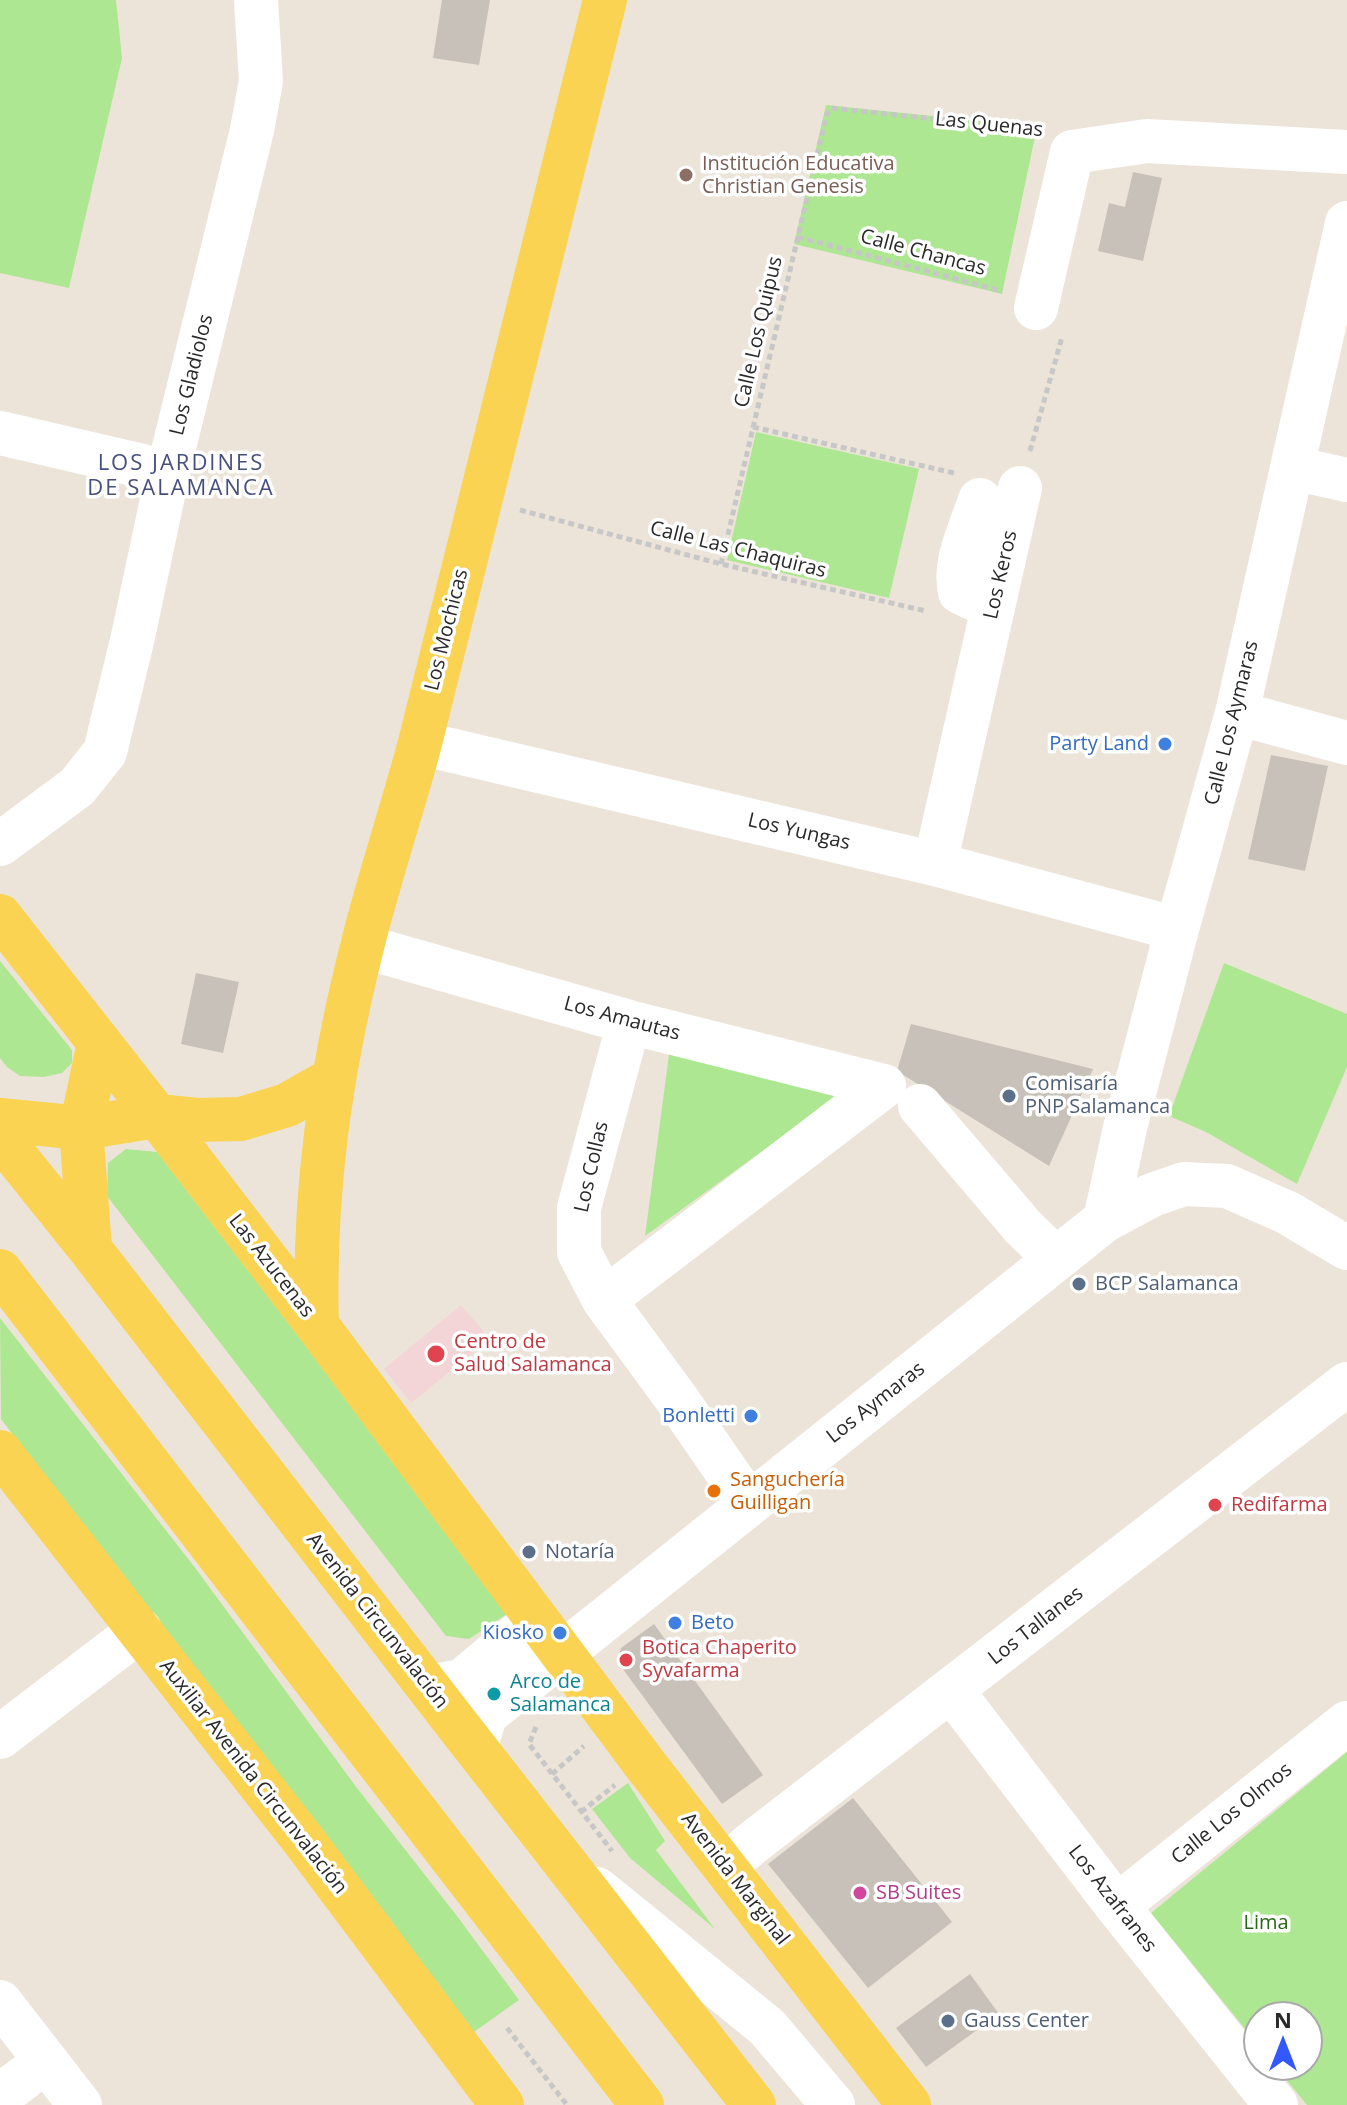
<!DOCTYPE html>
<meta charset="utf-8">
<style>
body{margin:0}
#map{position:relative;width:1347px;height:2105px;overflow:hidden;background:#ece4d9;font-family:"Open Sans",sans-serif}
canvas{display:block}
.north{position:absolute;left:1243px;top:2001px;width:80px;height:80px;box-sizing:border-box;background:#fff;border:2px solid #a9a9a9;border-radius:50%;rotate:0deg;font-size:22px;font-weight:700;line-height:32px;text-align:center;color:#292929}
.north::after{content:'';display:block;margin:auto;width:28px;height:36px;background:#3358ff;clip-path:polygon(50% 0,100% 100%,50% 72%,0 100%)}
</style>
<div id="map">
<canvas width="1347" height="2105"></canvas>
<div class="north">N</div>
</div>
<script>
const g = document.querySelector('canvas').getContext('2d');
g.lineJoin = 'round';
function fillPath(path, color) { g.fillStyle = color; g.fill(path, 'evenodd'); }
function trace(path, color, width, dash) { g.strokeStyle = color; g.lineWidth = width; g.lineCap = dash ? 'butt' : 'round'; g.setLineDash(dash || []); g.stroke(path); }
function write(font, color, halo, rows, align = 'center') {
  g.font = font + ' "Open Sans",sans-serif'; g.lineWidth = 7; g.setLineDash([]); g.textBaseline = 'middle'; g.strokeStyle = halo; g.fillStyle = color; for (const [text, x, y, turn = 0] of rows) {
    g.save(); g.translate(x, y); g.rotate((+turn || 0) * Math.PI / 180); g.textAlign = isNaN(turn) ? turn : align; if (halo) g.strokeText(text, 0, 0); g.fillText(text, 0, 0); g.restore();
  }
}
const medical = new Path2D(`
 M461,1305L490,1339L411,1403L384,1369Z`);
const green = new Path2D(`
 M0,0H116L122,58L69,288L0,273Z
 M826,105L1037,127L1002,294L794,244Z
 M756,432L919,469L889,598L727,560Z
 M0,961L72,1050V1063L62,1073L44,1077L20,1076L7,1067L0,1058Z
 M1224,963L1347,1014V1067L1297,1184L1206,1132L1169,1116Z
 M670,1047L851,1087L645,1236Z
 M126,1149L157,1152L510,1612L469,1639L446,1636L107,1196L108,1163Z
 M0,1318L196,1569L357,1788L457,1916L519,2000L471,2034L1,1419Z
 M1347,1752V2105H1307L1274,2065H1307V2017H1259V2046L1151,1913Z
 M628,1783L665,1841L656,1850L715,1929L630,1858L592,1809Z`);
const building = new Path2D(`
 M442,0H490L479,65L433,58Z
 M1133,172L1162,178L1143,261L1098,251L1109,203L1125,207Z
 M1271,755L1328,766L1305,871L1248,859Z
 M196,973L239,982L223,1053L181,1044Z
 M911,1024L1093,1069L1049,1166L897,1071Z
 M654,1624L763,1775L722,1804L617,1661L621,1648Z
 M853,1798L952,1922L868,1988L768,1864Z
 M970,1974L999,2014L926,2067L896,2028Z`);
const path = new Path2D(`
 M798,237L1002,291
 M753,427L954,473
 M1030,451L1062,337
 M520,510L721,564L926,611
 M721,564L827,113L831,108L1040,130
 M536,1727L529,1744L612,1851
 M552,1774L584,1746
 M581,1812L615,1785
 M507,2028L567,2105`);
const minor = new Path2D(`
 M1036,308L1072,152L1147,141L1347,152
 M0,433L168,472
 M1293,468L1347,480
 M980,500C971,528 953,562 960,592L993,608
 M1237,713L1347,743
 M420,743L935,864L1177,929
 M0,844L77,787L105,752L132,641L168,472L252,130L261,81L256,0
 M935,864L1020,488
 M362,946L629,1022L884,1086
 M629,1022L579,1208V1252L604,1300L676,1398L749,1504
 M920,1106L1023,1227L1056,1259
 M1105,1220L1125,1128L1177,929L1237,713L1347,223
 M604,1300L884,1086
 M429,1687L462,1681L535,1620
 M952,1691L1117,1906L1276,2105
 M0,1737L140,1630
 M476,1747L485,1715L1105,1220L1152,1195L1184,1184L1227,1186L1288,1213L1347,1248
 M725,1867L751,1844L1347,1384
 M597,1889L767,2027L833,2105
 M1117,1906L1347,1723
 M0,2002L80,2105
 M0,2096L46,2061`);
const major = new Path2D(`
 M0,916L157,1116L317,1325L644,1763L909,2105
 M0,1120L81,1128L157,1116L198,1120L241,1119L287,1105L333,1079
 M0,1137L90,1249L452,1718L754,2105
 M90,1249L81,1128L99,1043
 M0,1271L642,2105
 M317,1325C313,1194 330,1074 362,947C379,878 402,811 420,743C483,496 543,248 605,0
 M0,1452L304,1841L502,2105`);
const markers = [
 [686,175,8,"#8d6e63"],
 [1165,744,8,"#3f7fe0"],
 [1009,1096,8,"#5c6f8a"],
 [1079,1284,8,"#5c6f8a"],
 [436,1354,10,"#e0444e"],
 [751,1416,8,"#3f7fe0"],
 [714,1491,8,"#e8710a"],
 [1215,1505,8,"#e0444e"],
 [529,1552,8,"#5c6f8a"],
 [675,1623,8,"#3f7fe0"],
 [560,1633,8,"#3f7fe0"],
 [626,1660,8,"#e0444e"],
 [494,1694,8,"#0f9aa8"],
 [860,1893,8,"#d1479c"],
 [948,2021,8,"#5c6f8a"]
];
const streetNames = [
 ["Las Quenas",989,125,6],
 ["Calle Chancas",923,253,15],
 ["Calle Los Quipus",759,332,-77],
 ["Los Gladiolos",192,375,-76],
 ["Calle Las Chaquiras",738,550,14],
 ["Los Keros",1001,575,-77],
 ["Los Mochicas",447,630,-76],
 ["Calle Los Aymaras",1232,723,-76],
 ["Los Yungas",799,832,13],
 ["Los Amautas",622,1019,15],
 ["Los Collas",592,1167,-77],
 ["Las Azucenas",271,1266,52],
 ["Los Aymaras",876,1403,-38],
 ["Avenida Circunvalación",377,1621,52],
 ["Los Tallanes",1036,1626,-38],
 ["Auxiliar Avenida Circunvalación",253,1777,52],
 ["Calle Los Olmos",1232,1814,-39],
 ["Avenida Marginal",735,1879,52],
 ["Los Azafranes",1112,1899,52]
];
const educationNames = [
 ["Institución Educativa",702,164],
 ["Christian Genesis",702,187]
];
const shopNames = [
 ["Party Land",1149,744],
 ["Bonletti",735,1416],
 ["Beto",691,1623,"left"],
 ["Kiosko",544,1633]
];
const serviceNames = [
 ["Comisaría",1025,1084],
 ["PNP Salamanca",1025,1107],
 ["BCP Salamanca",1095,1284],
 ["Notaría",545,1552],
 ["Gauss Center",964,2021]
];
const healthNames = [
 ["Centro de",454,1342],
 ["Salud Salamanca",454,1365],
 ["Redifarma",1231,1505],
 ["Botica Chaperito",642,1648],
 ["Syvafarma",642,1671]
];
const foodNames = [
 ["Sanguchería",730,1480],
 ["Guilligan",730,1503]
];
const cultureNames = [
 ["Arco de",510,1682],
 ["Salamanca",510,1705]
];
const hotelNames = [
 ["SB Suites",876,1893]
];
const parkNames = [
 ["Lima",1266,1923]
];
const neighbourhoodNames = [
 ["LOS JARDINES",181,464],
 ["DE SALAMANCA",181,489]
];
fillPath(medical, '#f4d5d7');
fillPath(green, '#aee792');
fillPath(building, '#c7c1b9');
trace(path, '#c7c7c7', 5, [6, 4]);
trace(minor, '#fff', 44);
trace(major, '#f9d351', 44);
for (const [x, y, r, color] of markers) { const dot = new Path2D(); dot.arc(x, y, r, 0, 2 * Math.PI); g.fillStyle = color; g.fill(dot); trace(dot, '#fff', 3); }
write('20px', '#292929', '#fff', streetNames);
write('20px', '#785e54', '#fff', educationNames, 'left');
write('20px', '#366cbe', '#fff', shopNames, 'right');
write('20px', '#4e5e75', '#fff', serviceNames, 'left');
write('20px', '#be3a42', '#fff', healthNames, 'left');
write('20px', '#c56008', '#fff', foodNames, 'left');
write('20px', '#0d838f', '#fff', cultureNames, 'left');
write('20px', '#b23c85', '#fff', hotelNames, 'left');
write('20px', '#266915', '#fff', parkNames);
g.letterSpacing = '2px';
write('22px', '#47507c', '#fff', neighbourhoodNames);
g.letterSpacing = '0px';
</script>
